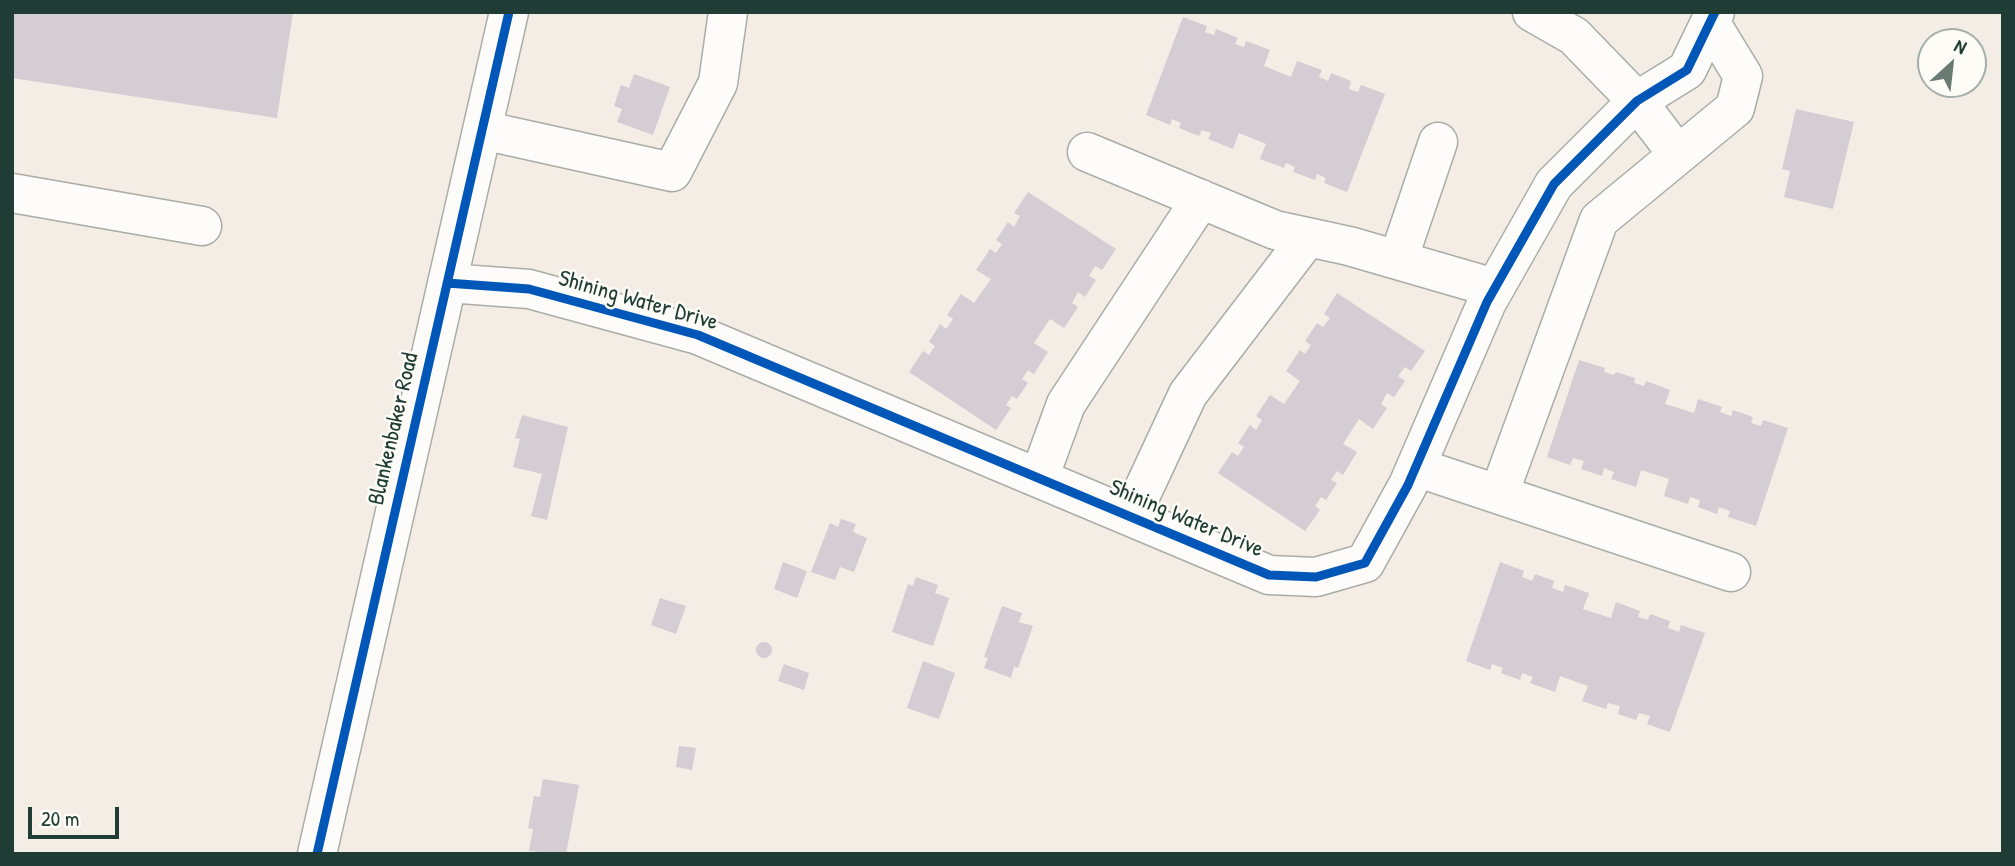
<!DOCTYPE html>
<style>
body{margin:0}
#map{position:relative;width:2015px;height:866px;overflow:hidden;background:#f3ede5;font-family:"Patrick Hand",sans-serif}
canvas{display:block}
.frame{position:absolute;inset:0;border:14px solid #1f3d34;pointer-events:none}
.north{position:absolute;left:1917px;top:28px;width:70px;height:70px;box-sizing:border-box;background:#fdfcf7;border:2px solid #a4b0a9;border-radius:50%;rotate:27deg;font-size:19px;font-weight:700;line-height:28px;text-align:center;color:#1f3d34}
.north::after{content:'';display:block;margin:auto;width:24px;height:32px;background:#697b72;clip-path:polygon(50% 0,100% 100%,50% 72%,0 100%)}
.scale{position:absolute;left:28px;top:807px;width:91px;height:32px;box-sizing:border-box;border:4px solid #1f3d34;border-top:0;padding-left:9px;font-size:21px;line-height:24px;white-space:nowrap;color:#1f3d34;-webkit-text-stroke:5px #fdfcf7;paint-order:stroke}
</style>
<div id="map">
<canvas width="2015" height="866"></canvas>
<div class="frame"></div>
<div class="north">N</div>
<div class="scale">20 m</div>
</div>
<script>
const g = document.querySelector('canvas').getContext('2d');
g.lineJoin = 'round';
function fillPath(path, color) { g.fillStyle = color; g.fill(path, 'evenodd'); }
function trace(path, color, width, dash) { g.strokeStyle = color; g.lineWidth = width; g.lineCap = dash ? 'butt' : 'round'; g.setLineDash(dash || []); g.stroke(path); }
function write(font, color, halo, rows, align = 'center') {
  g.font = font + ' "Patrick Hand",sans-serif'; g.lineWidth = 5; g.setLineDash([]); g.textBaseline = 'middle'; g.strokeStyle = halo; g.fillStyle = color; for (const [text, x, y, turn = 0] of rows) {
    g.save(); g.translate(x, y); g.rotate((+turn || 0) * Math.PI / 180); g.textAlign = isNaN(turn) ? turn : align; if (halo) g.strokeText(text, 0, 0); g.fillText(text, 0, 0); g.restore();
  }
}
const building = new Path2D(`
 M12,12H293L277,118L12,78Z
 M1183,17L1207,26L1205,32L1214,35L1216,29L1238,38L1235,44L1244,47L1246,41L1270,50L1264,66L1291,77L1297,61L1322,70L1319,77L1328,81L1331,73L1351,81L1349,89L1358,92L1361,85L1385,94L1347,192L1324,183L1326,178L1317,174L1315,180L1293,172L1295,167L1286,163L1284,168L1260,159L1266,144L1239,133L1233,149L1208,139L1211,133L1202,130L1199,136L1179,128L1181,123L1172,119L1170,125L1146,115Z
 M634,74L670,87L653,135L617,122L622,109L614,106L621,85L629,88Z
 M1796,109L1854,122L1833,209L1784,197L1790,171L1782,169Z
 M1028,192L1116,249L1102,270L1095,266L1089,276L1096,280L1085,297L1078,292L1072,303L1078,307L1064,328L1050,319L1034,343L1048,352L1034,374L1028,370L1022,379L1028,383L1017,399L1012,396L1006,405L1011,408L996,430L909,372L923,351L929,355L935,346L929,342L940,324L946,329L953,319L947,315L961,294L974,303L991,279L976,270L990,249L996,253L1002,244L996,240L1008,222L1014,227L1020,216L1014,213Z
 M1337,293L1425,351L1411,371L1405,367L1398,376L1405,381L1394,397L1387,393L1381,404L1387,408L1373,429L1359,419L1343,444L1357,452L1343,475L1337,471L1331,480L1337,483L1326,500L1321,497L1315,506L1320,510L1305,531L1218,473L1232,452L1238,456L1244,447L1238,443L1250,425L1256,430L1262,420L1256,416L1270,395L1284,404L1300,381L1286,371L1300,350L1305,354L1311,345L1305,341L1317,323L1323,327L1330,318L1324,314Z
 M1579,360L1605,368L1604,372L1614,375L1616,372L1635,378L1634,383L1644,386L1646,381L1670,390L1665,404L1694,413L1698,399L1722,407L1720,412L1731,416L1733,410L1753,417L1751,423L1761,426L1763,420L1788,428L1756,526L1728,517L1730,511L1719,507L1717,514L1698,507L1700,500L1690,497L1688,504L1664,496L1669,479L1641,470L1636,487L1611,479L1614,472L1604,468L1602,476L1581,469L1584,461L1573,458L1570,465L1547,457Z
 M522,415L568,427L547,520L531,516L542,474L513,467L520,439L515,438Z
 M841,519L856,524L853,532L867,538L854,572L840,567L835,580L811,572L830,523L838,527Z
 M783,562L807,571L797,598L774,589Z
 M1500,562L1524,571L1522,577L1532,581L1535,574L1554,581L1552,588L1563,592L1565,585L1589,593L1583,609L1611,618L1616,602L1640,611L1638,617L1648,620L1650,614L1670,621L1668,628L1679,632L1681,625L1705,633L1670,732L1647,724L1650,716L1639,713L1636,720L1618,714L1620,706L1608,703L1606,709L1582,701L1588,686L1560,676L1555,692L1530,683L1533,677L1522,673L1520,680L1501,673L1503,668L1492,664L1490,670L1466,661Z
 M916,577L938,585L935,593L949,598L933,646L892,632L908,584L913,586Z
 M660,598L686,606L676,634L651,625Z
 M1002,606L1022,613L1019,622L1033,626L1018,668L1014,667L1011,678L984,668L988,658L984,657Z
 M756 650a8 8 0 1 1 16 0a8 8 0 1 1-16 0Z
 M923,661L955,673L939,719L907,708Z
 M784,664L809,673L804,690L778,681Z
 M679,746L696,748L692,770L676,767Z
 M543,779L579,785L566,854L529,851L533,829L528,828L534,796L540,797Z`);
const minor = new Path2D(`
 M1532,12L1574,36L1637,101L1678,155
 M482,130L672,172L718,83L728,12
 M1087,152L1275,230L1349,246L1494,288
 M12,193L202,226
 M1398,260L1438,142
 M447,283L529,289L698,335L1269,575L1316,577L1365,563L1408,485L1487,302L1554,184L1637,101L1687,70L1715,12
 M1416,467L1731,572
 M1039,478L1066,404L1201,199
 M1499,494L1599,220L1735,108L1743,76L1710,22
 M1131,516L1188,394L1308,237
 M317,854L509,12`);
const cycleway = new Path2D(`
 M447,283L529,289L698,335L1269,575L1316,577L1365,563L1408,485L1487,302L1554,184L1637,101L1687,70L1715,12
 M317,854L509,12`);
const streetNames = [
 ["Shining Water Drive",638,301,16],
 ["Blankenbaker Road",394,429,-77],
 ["Shining Water Drive",1186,519,23]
];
fillPath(building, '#d4cdd3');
trace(minor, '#abaca6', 41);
trace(minor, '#fdfcfb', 38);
trace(cycleway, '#0057b8', 9);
write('23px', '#1f3d34', '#fdfcf7', streetNames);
</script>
